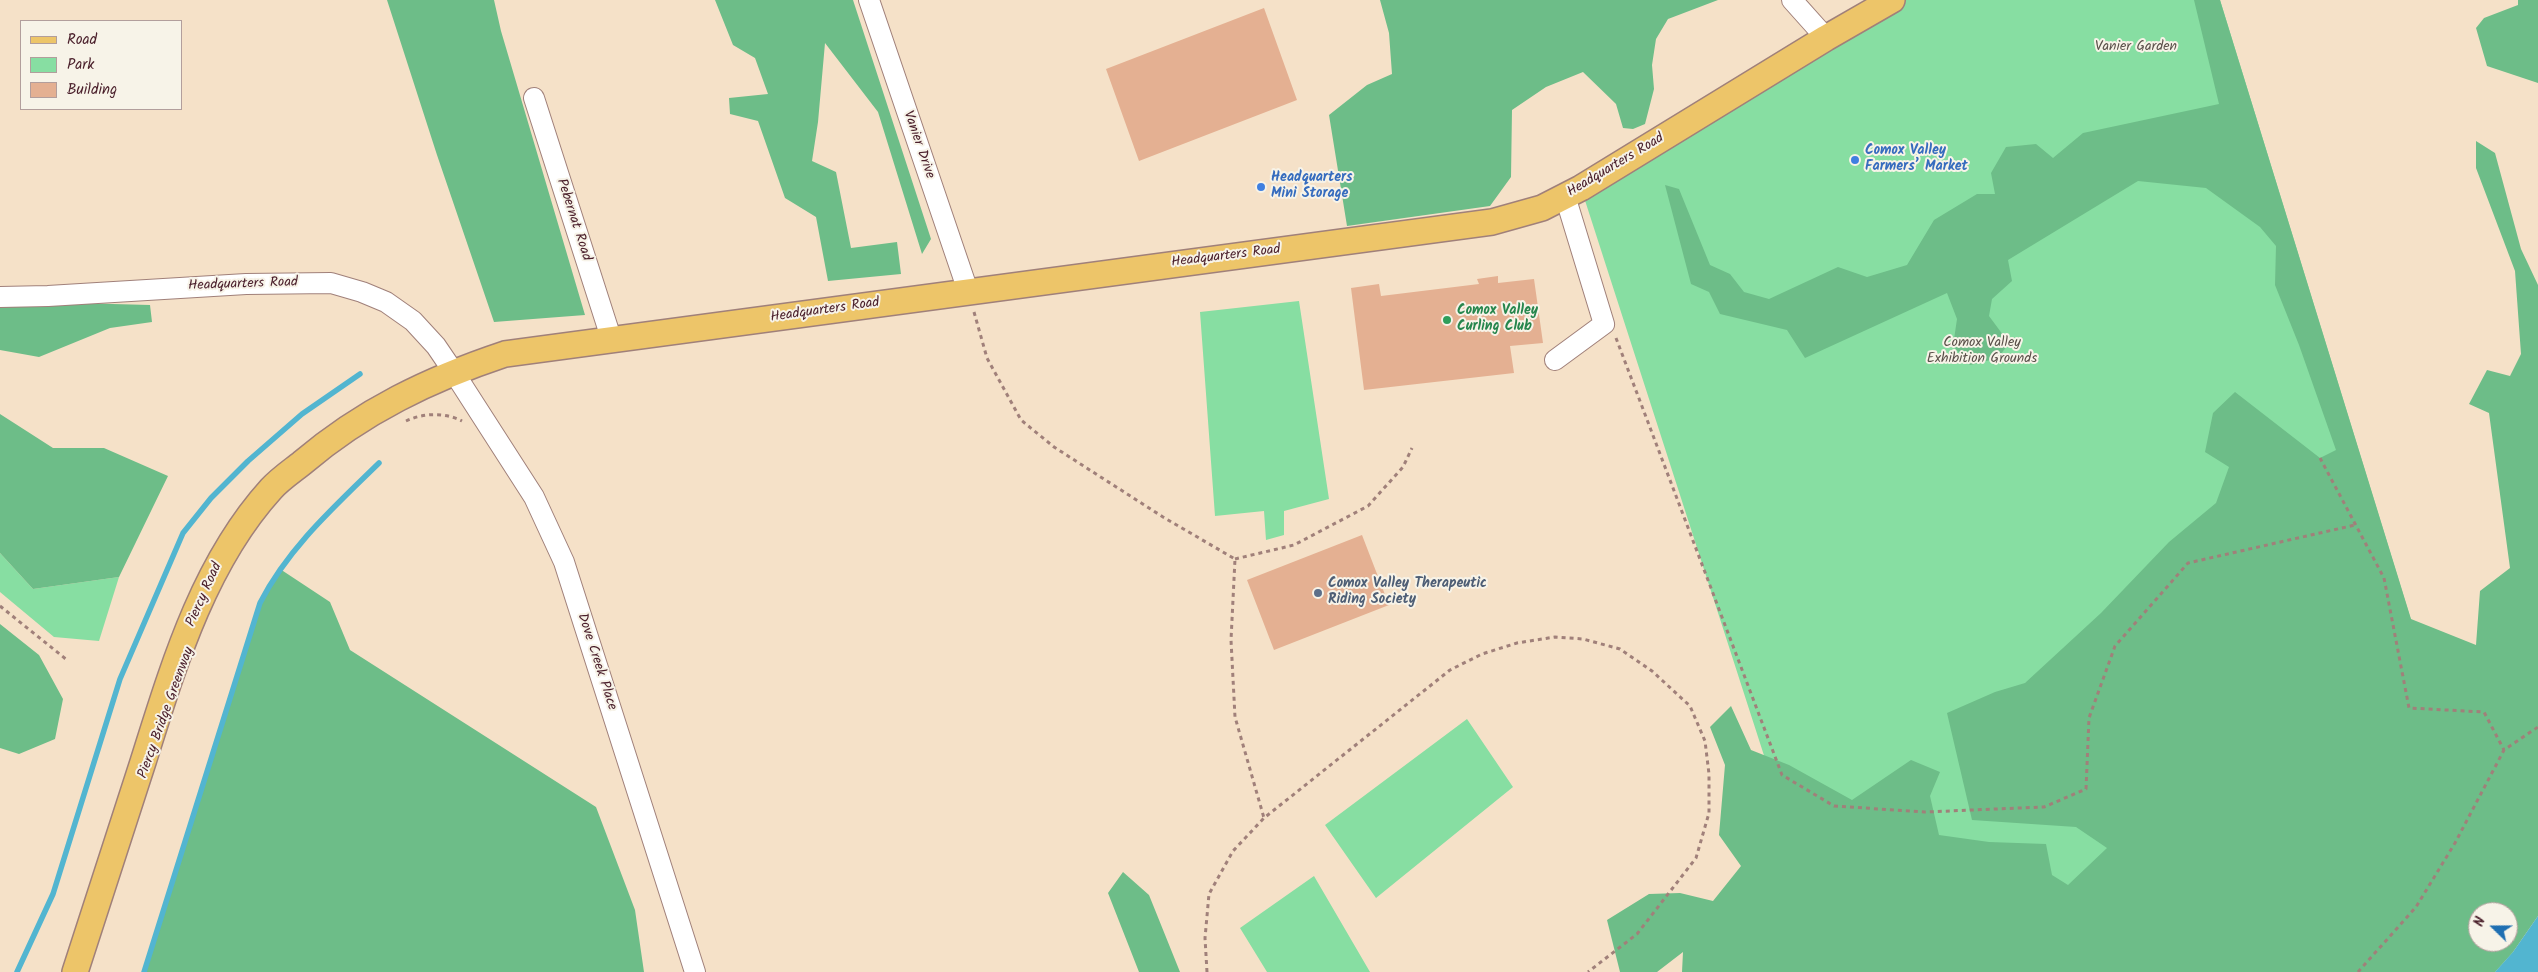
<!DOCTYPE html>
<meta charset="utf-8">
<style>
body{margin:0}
#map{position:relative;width:2538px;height:972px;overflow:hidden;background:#f5e1c8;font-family:Kalam,sans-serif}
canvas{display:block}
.legend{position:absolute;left:20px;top:20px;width:162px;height:90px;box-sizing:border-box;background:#f7f3e8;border:1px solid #b29e9c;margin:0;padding:6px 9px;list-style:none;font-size:15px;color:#4a1f2b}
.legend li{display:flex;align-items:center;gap:10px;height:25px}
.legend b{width:25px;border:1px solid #b29e9c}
.north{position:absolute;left:2468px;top:902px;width:50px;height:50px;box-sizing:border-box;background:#f7f3e8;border:1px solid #b29e9c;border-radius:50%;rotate:292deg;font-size:14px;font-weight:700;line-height:20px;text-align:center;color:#4a1f2b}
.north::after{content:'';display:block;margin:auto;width:18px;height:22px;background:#1f6fb2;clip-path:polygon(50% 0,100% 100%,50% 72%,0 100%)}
</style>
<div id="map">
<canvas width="2538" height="972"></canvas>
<ul class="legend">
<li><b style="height:6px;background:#edc569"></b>Road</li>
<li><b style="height:14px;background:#87dea2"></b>Park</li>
<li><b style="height:14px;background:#e4b092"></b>Building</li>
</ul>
<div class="north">N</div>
</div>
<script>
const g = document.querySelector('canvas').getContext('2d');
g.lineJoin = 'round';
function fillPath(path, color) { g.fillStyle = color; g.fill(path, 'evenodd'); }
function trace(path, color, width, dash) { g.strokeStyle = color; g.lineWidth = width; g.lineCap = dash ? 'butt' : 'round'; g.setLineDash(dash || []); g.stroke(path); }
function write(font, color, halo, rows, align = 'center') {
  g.font = font + ' Kalam,sans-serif'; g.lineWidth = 4; g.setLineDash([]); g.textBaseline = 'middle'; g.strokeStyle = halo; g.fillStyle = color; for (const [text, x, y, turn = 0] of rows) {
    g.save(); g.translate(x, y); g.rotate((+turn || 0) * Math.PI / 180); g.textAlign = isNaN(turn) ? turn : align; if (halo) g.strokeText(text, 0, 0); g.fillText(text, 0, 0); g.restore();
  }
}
const green = new Path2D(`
 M1892,0H2220L2501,912H2478V942H2508L2513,952L2495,972L1809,895L1581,188Z
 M1299,301L1329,499L1284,511V535L1266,540L1264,511L1215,516L1200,312Z
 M0,553L33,589L119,577L99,641L54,637L0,592Z
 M1467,719L1513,787L1376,898L1325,825Z
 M1314,876L1370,972H1267L1240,928Z`);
const forest = new Path2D(`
 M387,0H494L501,31L585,315L494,322L437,155Z
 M715,0H853L931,239L922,254L878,112L825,43L818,122L812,161L836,172L851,248L897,242L901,274L828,281L816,217L785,198L758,121L730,114L729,98L768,94L755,58L733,45Z
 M1380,0H1718L1668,19L1656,39L1652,65L1654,89L1645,124L1633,129L1623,128L1616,104L1583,72L1546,87L1512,110L1511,177L1490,206L1347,226L1329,115L1367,85L1392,74L1389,33Z
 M2194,0H2220L2411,619L2476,645L2480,591L2510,568L2489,413L2469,404L2487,370L2510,376L2521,354L2515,271L2476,168V141L2495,153L2521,249L2538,285V916L2513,952L2495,972H1682L1683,952L1657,972H1620L1607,920L1649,894L1680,893L1713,901L1741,866L1719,835L1725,765L1710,727L1731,706L1751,750L1789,765L1852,800L1911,760L1940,772L1930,796L1939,835L1989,842L2046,844L2052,875L2068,885L2107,848L2076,827L1972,820L1947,713L1995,692L2025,683L2101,613L2169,542L2216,503L2229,467L2205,452L2213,413L2235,392L2320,458L2336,450L2299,345L2275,285L2276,246L2260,227L2206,188L2138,181L2008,260L2012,281L1992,299L1989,316L2009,343L1998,358L1970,365L1953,346L1957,319L1947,293L1805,358L1787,330L1720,314L1709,292L1691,284L1665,185L1679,189L1710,265L1730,274L1744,292L1769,299L1838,267L1867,277L1907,265L1934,220L1977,194H1995L1991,173L2006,147L2036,144L2053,158L2083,133L2219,104ZM2478,912H2508V942H2478Z
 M2518,0H2538V83L2487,66L2476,28L2484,18L2518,5Z
 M0,301L150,305L152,322L110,328L39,357L0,350Z
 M0,414L53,448H104L168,476L119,577L33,589L0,553Z
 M280,569L330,602L350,650L596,807L635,910L644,972H144L255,616Z
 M0,624L39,655L63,699L55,739L19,754L0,748Z
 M1123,872L1149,895L1180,972H1139L1108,893Z`);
const water = new Path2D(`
 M2538,916V972H2495L2513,952Z`);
const stream = new Path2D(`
 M17,972L53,894L120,679L183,533L211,498L248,461L302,414L360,374
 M144,972L260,603C288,548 335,506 379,463`);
const building = new Path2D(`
 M1264,8L1297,100L1139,161L1106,69Z
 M1498,276V283L1534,279L1543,343L1510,346L1514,373L1364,390L1351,288L1379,284L1381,296L1479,284L1477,279Z
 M1362,535L1389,605L1274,650L1247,580Z`);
const path = new Path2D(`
 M974,312L987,358L1021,420L1054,447L1163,517L1235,559L1231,640L1235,717L1264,818
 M1616,338L1782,775L1834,806L1925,812L2044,807L2086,789L2089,718L2115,646L2188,563L2355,525
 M406,421C423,413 445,412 462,421
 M2320,458L2384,578L2409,708L2484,712L2504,750
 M1235,559L1294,545L1368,506L1403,467L1412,448
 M0,606L67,660
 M1207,972L1205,938L1209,894L1233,851L1264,818L1450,670L1482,654L1517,643L1555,637L1583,639L1620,649L1652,671L1690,706L1705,741L1709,774V813L1696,858L1637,934L1588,972
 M2358,972L2416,907L2455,843L2504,750L2538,727`);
const minor = new Path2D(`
 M869,0L968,291
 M1792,0L1826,38
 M534,98L612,341
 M0,297L48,296L246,284L331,283L362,292L386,302L413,321L436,346L453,371L534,497L564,562L695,972
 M1555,360L1604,324L1565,196`);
const major = new Path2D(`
 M75,972C98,902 120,832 143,762C173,667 203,564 271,489C280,479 292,471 302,463C363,411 430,379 505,354L1492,222L1542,208L1581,188L1826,38L1892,0`);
const markers = [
 [1855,160,5,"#3f7fe0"],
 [1261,187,5,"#3f7fe0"],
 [1447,320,5,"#2e9e5b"],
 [1318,593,5,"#5c6f8a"]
];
const parkNames = [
 ["Vanier Garden",2136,48],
 ["Comox Valley",1982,344],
 ["Exhibition Grounds",1982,360]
];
const streetNames = [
 ["Vanier Drive",918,145,71],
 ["Headquarters Road",1616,166,-31],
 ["Pebernat Road",573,220,72],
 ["Headquarters Road",1226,257,-7],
 ["Headquarters Road",243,285,-2],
 ["Headquarters Road",825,311,-8],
 ["Piercy Road",205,595,-66],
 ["Dove Creek Place",596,662,72],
 ["Piercy Bridge Greenway",167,713,-70]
];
const shopNames = [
 ["Comox Valley",1865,152],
 ["Farmers’ Market",1865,168],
 ["Headquarters",1271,179],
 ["Mini Storage",1271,195]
];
const leisureNames = [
 ["Comox Valley",1457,312],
 ["Curling Club",1457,328]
];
const serviceNames = [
 ["Comox Valley Therapeutic",1328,585],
 ["Riding Society",1328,601]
];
fillPath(green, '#87dea2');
fillPath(forest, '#6dbd88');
fillPath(water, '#52b5d0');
trace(stream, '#52b5d0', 5.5);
fillPath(building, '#e4b092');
trace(minor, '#a0807a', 22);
trace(major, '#a0807a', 28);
trace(path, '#a0807a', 3, [4, 4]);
trace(minor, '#fff', 20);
trace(major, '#edc569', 25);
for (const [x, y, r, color] of markers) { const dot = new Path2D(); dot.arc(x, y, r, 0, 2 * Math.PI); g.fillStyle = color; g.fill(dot); trace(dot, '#f7f3e8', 2); }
write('14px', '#594f49', '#f7f3e8', parkNames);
write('14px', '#4a1f2b', '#f7f3e8', streetNames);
write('bold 14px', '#366cbe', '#f7f3e8', shopNames, 'left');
write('bold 14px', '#27864d', '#f7f3e8', leisureNames, 'left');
write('bold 14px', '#4e5e75', '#f7f3e8', serviceNames, 'left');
</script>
